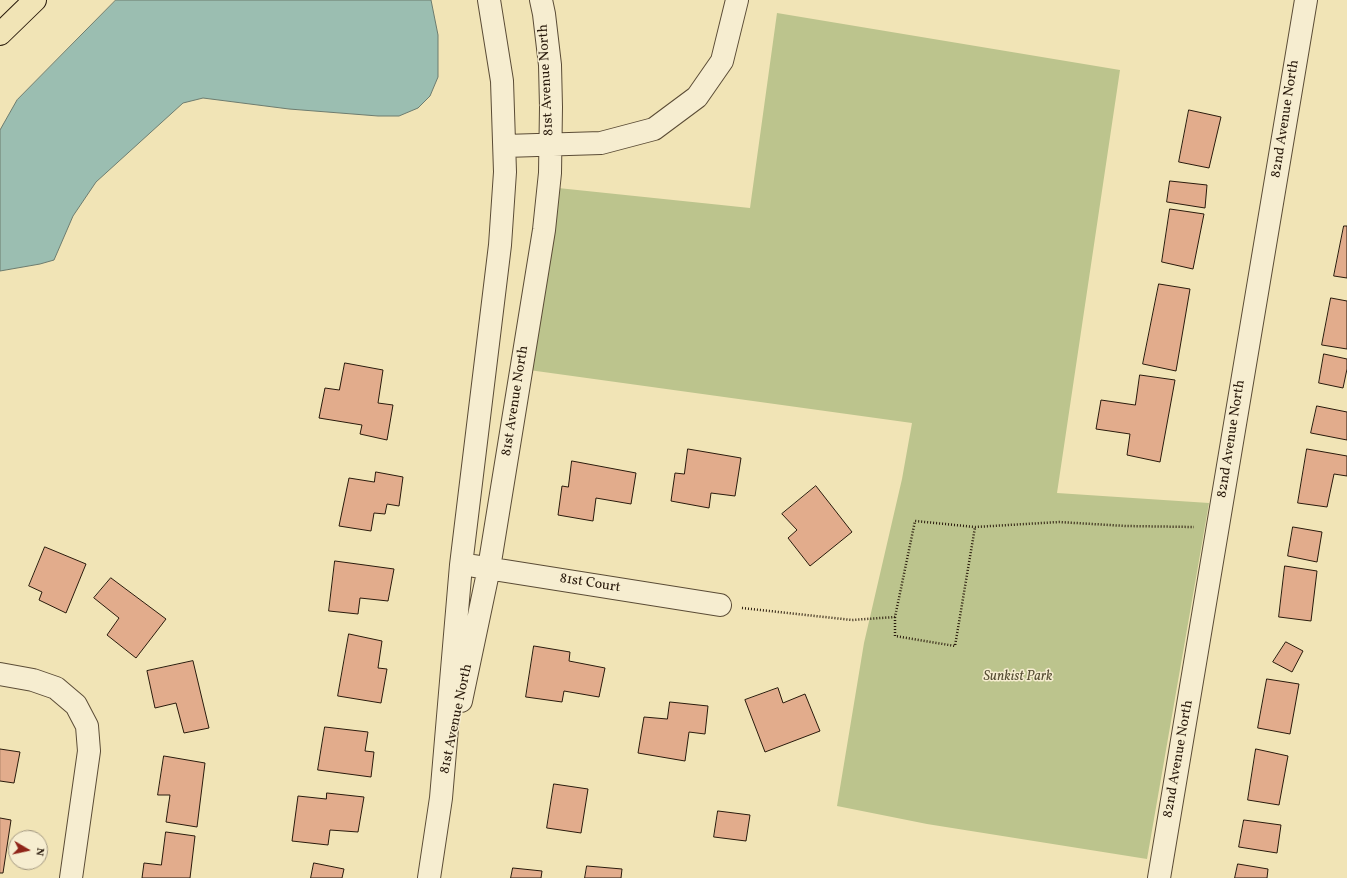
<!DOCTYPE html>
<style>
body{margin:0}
#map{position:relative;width:1347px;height:878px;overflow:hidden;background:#f1e4b6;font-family:Vollkorn,serif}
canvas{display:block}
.north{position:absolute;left:8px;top:830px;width:40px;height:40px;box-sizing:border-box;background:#f6edd0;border:1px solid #a49982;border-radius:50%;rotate:99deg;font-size:11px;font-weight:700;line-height:16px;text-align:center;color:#291a0c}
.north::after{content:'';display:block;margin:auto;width:14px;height:18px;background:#8f2418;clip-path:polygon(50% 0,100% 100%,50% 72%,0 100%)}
</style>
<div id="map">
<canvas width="1347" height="878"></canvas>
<div class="north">N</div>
</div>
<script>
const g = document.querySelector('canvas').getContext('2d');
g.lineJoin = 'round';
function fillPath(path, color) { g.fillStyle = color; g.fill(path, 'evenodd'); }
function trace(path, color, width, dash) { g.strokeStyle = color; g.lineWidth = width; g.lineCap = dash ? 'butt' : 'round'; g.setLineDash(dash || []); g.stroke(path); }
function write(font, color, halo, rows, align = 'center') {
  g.font = font + ' Vollkorn,serif'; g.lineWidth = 3; g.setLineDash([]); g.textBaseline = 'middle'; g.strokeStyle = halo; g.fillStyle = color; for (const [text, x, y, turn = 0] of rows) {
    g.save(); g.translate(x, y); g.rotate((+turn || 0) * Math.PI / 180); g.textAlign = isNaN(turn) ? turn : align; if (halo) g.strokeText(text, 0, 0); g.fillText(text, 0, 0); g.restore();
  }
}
const green = new Path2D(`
 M777,13L1120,70L1057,493L1209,503L1147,859L927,824L837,806L864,643L902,479L912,423L529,370L558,188L750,208Z`);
const water = new Path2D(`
 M116,0H431L438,35V77L430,96L418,108L399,116H378L289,109L203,98L183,103L96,182L73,216L54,260L40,264L0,271V130L17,100Z`);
const building = new Path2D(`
 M1189,110L1221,117L1209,168L1179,162Z
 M1170,181L1207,185L1205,208L1167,202Z
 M1170,209L1204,214L1193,269L1162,262Z
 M1344,226H1347V278L1334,276Z
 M1159,284L1190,289L1176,371L1143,364Z
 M1331,298L1347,301V349L1322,345Z
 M1324,354L1347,359V369L1343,388L1319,383Z
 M345,363L383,370L378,403L393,405L387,440L360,434L362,425L319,418L325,388L339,390Z
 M1140,375L1175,380L1160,462L1127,455L1130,434L1096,429L1101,400L1135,405Z
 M1317,406L1347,412V440L1311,433Z
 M688,449L741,458L735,496L711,493L709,508L671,501L675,473L684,474Z
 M1307,449L1347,456V476L1334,474L1327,507L1298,503Z
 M572,461L636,473L631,504L596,498L593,521L558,515L562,486L568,487Z
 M376,472L403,477L399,506L387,504L385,514L374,513L371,531L339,526L349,478L374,482Z
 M816,486L852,532L810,566L788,538L797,530L782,514Z
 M1293,527L1322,532L1317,562L1288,556Z
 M45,547L86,564L66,613L39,600L42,592L29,586Z
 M335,561L394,569L388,601L360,598L358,614L329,611Z
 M1285,566L1317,571L1311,621L1279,617Z
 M111,578L166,619L136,658L107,635L119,618L94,598Z
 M349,634L382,641L378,668L387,669L381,703L338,696Z
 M1286,642L1303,651L1292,672L1273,662Z
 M534,646L570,652L569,661L605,668L599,697L564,691L562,702L526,697Z
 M193,661L209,728L184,733L176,703L155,708L147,671Z
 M1267,679L1299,684L1290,734L1258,728Z
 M778,688L783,703L805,694L820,731L765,752L745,700Z
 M670,702L708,706L705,734L689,732L685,761L638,753L644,717L667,719Z
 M325,727L368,732L365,751L374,752L371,777L318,770Z
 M0,749L20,752L14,783L0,781Z
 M1256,749L1288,756L1279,805L1248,800Z
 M164,756L205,763L197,827L166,822L170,795H158Z
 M554,784L588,789L581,833L547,828Z
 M327,793L364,797L358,832L330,830L328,845L292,841L298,796L326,799Z
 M718,811L750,815L746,841L714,837Z
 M0,818L11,820L3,873H0Z
 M1244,820L1281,825L1277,853L1239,847Z
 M166,832L195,836L190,878H142L144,863L161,865Z
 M314,863L344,869L342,878H311Z
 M1238,864L1268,869L1267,878H1235Z
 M587,866L622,869L621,878H585Z
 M513,868L542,871L541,878H511Z`);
const path = new Path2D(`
 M742,608L852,620L895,617L915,521L975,527L1059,522L1126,526L1194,527
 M895,617V636L955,646L975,527`);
const minor = new Path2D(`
 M505,146L601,143L654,129L697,97L722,61L737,0
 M474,566L720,605
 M0,674L33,680L56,688L76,705L87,726L89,751L71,878
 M461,701L489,568L544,230L550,173L551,107L550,65L544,14L541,0
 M429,878L441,798L461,565L500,245L505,172L502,81L489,0
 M1159,878L1306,0`);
const highway = new Path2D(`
 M0,34L35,0`);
const streetNames = [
 ["81st Avenue North",547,80,-93],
 ["82nd Avenue North",1286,119,-81],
 ["81st Avenue North",516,401,-81],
 ["82nd Avenue North",1232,439,-81],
 ["81st Court",590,584,9],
 ["81st Avenue North",457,719,-78],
 ["82nd Avenue North",1179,759,-80]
];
const parkNames = [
 ["Sunkist Park",1018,677]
];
fillPath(green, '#bcc48d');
fillPath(water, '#9bbeb1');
trace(water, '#6d7c6f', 1);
fillPath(building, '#e2ac8c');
trace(building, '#291a0c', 1);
trace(minor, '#5b4c36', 24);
trace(highway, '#291a0c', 24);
trace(path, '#291a0c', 2.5, [1, 2]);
trace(minor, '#f6edd0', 22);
trace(highway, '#f1e4b6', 22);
write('14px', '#291a0c', '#f6edd0', streetNames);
write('italic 14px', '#554d33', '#f6edd0', parkNames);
</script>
